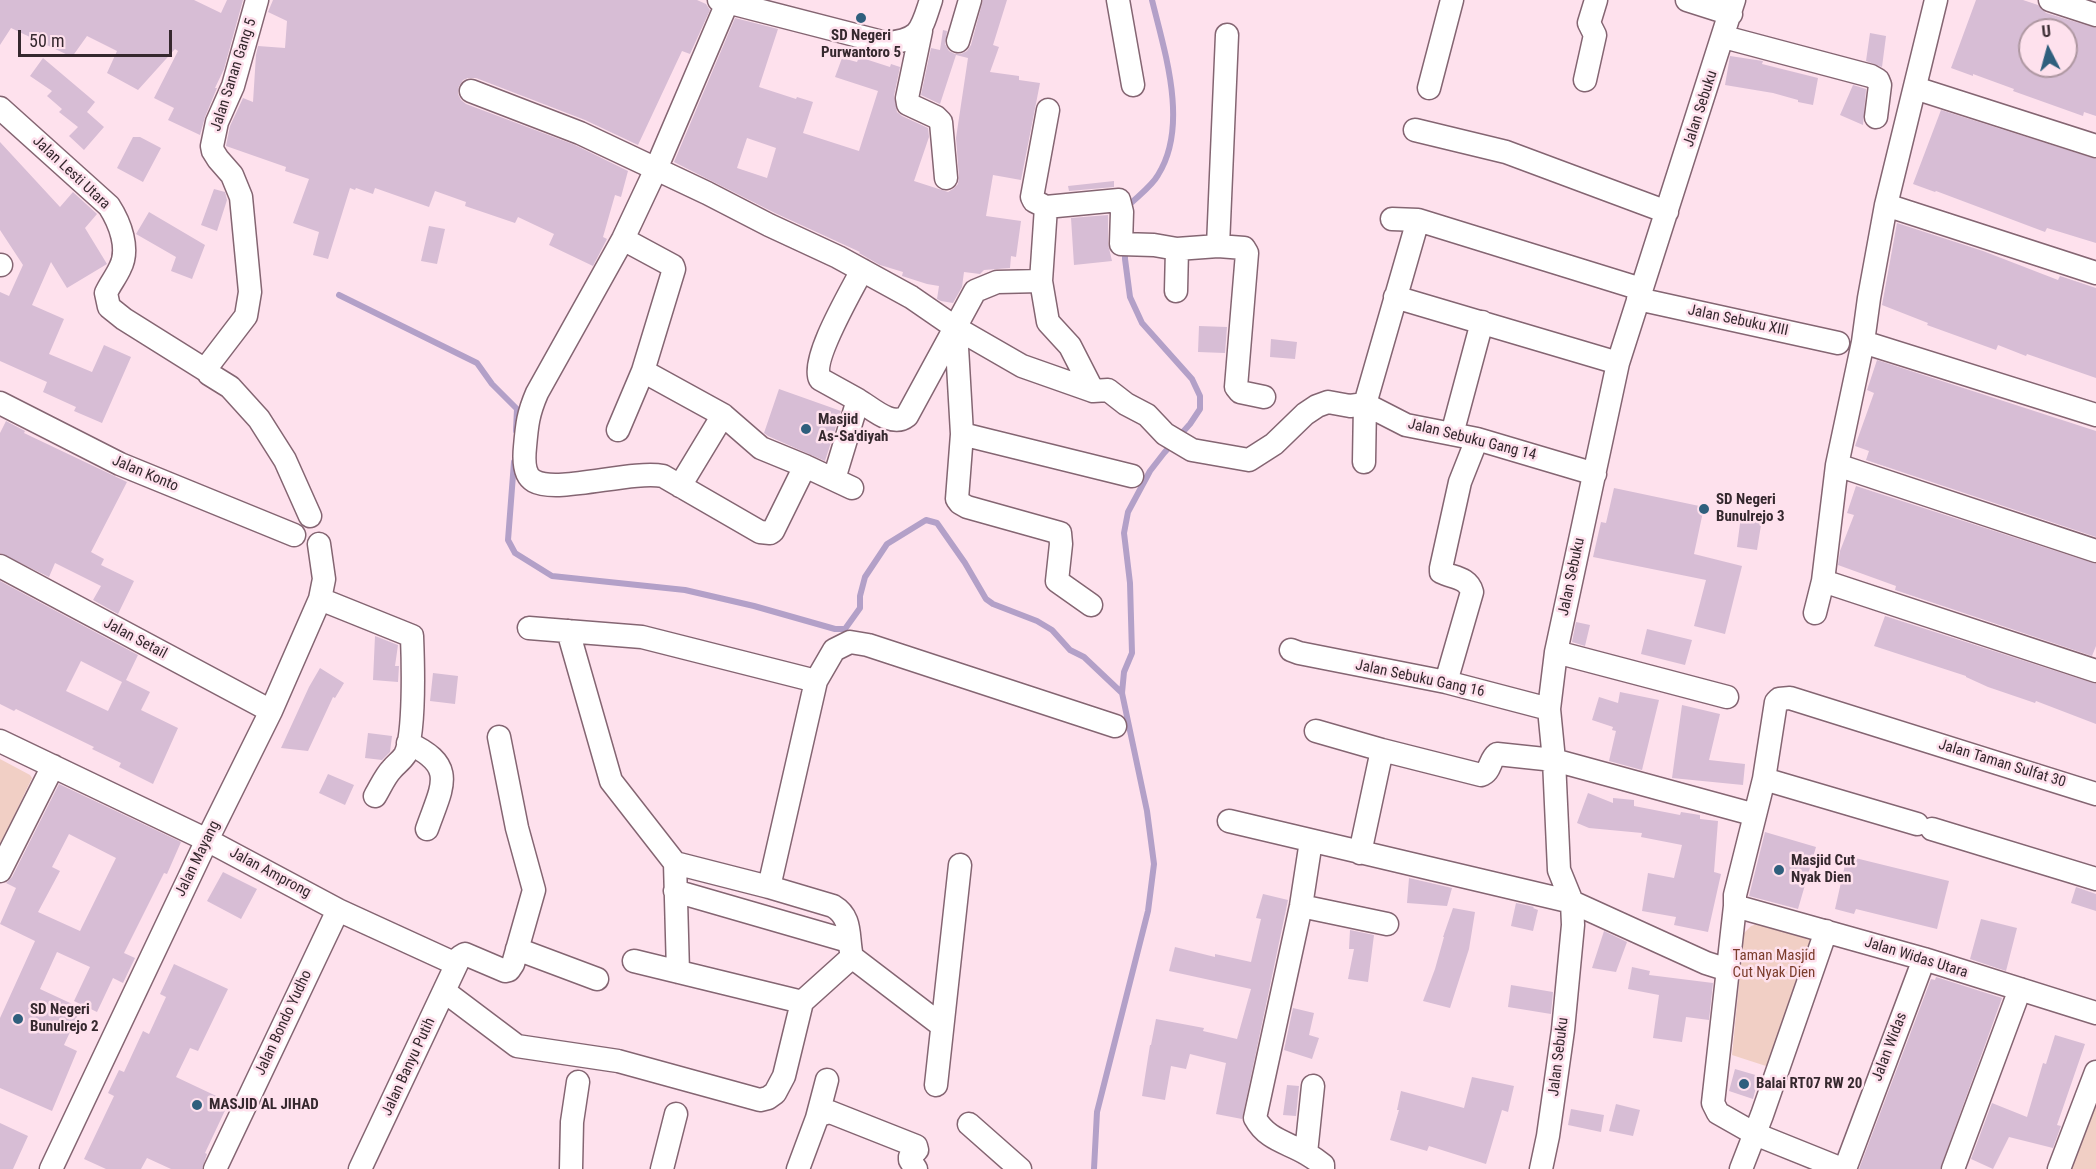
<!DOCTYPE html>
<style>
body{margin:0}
#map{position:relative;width:2096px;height:1169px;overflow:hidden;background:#fee1ed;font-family:"Roboto Condensed",sans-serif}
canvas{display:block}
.north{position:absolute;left:2018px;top:18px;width:60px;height:60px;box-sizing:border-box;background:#fee1ed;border:2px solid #ae97a1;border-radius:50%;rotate:354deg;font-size:16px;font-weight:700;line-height:24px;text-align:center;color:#35282e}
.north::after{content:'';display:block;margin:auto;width:21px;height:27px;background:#2f5f7d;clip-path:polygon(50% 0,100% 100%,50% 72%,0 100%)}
.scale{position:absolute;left:18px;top:30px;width:154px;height:27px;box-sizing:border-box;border:3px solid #35282e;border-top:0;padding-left:8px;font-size:18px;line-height:21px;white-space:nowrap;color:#35282e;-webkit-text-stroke:4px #fee1ed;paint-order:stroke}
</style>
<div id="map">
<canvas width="2096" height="1169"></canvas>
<div class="north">U</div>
<div class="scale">50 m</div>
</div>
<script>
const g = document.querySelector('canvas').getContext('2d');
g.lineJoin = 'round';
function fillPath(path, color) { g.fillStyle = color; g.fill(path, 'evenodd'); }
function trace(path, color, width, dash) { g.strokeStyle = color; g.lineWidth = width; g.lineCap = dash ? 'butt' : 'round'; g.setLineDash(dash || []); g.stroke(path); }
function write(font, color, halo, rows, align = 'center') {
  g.font = font + ' "Roboto Condensed",sans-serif'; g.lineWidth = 5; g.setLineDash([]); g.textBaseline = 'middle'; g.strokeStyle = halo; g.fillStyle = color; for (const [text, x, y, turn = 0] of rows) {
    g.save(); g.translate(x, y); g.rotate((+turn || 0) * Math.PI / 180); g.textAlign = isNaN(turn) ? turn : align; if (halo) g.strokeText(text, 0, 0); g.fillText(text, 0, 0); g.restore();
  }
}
const green = new Path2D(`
 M0,759L30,775L32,778L0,846Z
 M1760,923L1810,938L1814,944L1769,1067L1732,1055L1744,933L1751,926Z
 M2096,1093V1169H2068Z`);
const stream = new Path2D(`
 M1129,209V205C1138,196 1152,186 1158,175C1189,126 1165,53 1152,0
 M339,295L477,363L492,384L517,409L516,431
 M514,462L508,540L515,553L552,576L685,590L754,606L835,629H845L860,608V596L865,577L887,544L926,520L937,523L965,563L986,599L993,604L1037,621L1052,630L1070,650L1084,657L1122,693
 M1094,1169L1097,1112L1148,911L1154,864L1147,811L1122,693L1124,672L1132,653L1130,583L1124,533L1128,512L1150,471L1164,453L1190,424L1200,409V396L1192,379L1142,323L1130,297L1125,259V249`);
const building = new Path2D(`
 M0,0H194L221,13L227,0H243L224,69L215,88H217L205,117L200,135L168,120L174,108L154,98L178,51L175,49L138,90L107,73L117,51L87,36L72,57L11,28L0,45Z
 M273,0H697L706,4L710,10L690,54L682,51L638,145L585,120L476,78H468L463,80L459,86L458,94L461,100L466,104L575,145L628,171L621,197L615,195L603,237L607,239L593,266L549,245L554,234L518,217L515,223L465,206L466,202L435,191L429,207L375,188L373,194L356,188L355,190L350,188L328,259L313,255L319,232L293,223L309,179L285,171L286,167L226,146L230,126L243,98L253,102L256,55L258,46L285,48L287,21L268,12Z
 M983,0H1007L993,45L999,47L990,72L1019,76V80L1040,83L1021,180L993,175L986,216L1021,221L1016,257L1011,256L1010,268L984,270L980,274L964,272L962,287L953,303L941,301L937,299L939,286L927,284L902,276L903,272L880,265L859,253L860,252L775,213L674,162L735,18L778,29L759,87L796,99L797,97L813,102L803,133L859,151L878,91L835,77L842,58L857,62L859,57L890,67L891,64L900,67L894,96L897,112L902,116L928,128L929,137L914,181L948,192L953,189L958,184L959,177L956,138L968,58L956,55L940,104L921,95L931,48L940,50L943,30L947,31L945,44L949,51L955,54H961L967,51L971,45ZM747,138L776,148L767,178L737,168Z
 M1976,0H2023L2038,5L2046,13L2096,28V116L2084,112L2083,116L2013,91L2014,89L1973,74V76L1951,68ZM2030,30H2066V66H2030Z
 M1870,33L1886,36L1882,67L1866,61Z
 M1730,56L1763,61L1762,64L1818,78L1813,105L1798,102V100L1773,93L1725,85Z
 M43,58L95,102L87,112L104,127L84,150L69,136L78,127L59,112L62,109L47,96L52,91L30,76Z
 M1853,85L1866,89L1863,125L1840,115Z
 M1941,110L2096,159V243L2047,228L2045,232L1936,191L1935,192L1913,184Z
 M133,137H140L161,148L143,182L117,168Z
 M0,142L60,207L73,192L97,214L85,228L107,264L67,288L51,262L32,305L64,319L49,354L92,372L104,345L131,357L102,423L74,411L76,407L43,392L47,382L0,361V292L9,296L23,265L0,230Z
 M1114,181V187L1069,191L1068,186Z
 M214,189L225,192L227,200L217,231L201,225Z
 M149,212L205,245L192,279L171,271L176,257L136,234Z
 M1108,215V244L1112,261L1074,265L1071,218Z
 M1897,223L1983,251L2058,280L2060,276L2096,288V378L2027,354L2026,356L1998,345L1996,350L1927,325L1928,323L1882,305Z
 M429,226L445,229L437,264L421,261Z
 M1199,326L1227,327L1225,353L1198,352Z
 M1271,339L1297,342L1295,359L1270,357Z
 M1877,360L2096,431V537L1866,460L1869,451L1855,446L1874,393L1867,390Z
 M779,389L841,411L825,461L768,436L764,433Z
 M6,421L25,431L24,433L127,482L91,552L104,559L101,565L134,581L118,614L93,600L101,586L55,563L49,577L0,553V433Z
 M1856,486L2096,564V646L2092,656L1895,590L1896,586L1838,565L1840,551L1854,515L1847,513Z
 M1614,488L1704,507L1694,554L1742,566L1725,634L1694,626L1706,580L1593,557L1601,522L1606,523Z
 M1741,516L1762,519L1757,550L1737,547Z
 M0,581L138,655L126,680L150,692L141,710L178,728L153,784L119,767L121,763L92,749L94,747L16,709L14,711L0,704ZM81,661L122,682L108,711L66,691Z
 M1885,616L2096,684V724L2036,701L2035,703L1988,687L1966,677V676L1874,646Z
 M1576,622L1590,625L1585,646L1572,642Z
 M1647,629L1692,640L1685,665L1641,654Z
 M375,636L398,645L395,666H399L398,682L373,680Z
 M320,668L344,683L335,698L333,697L308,751L281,748L309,687Z
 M433,673L458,676L455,704L430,701Z
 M1620,692L1659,700L1642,770L1609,761L1616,731L1612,730L1613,727L1592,720L1599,697L1618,703Z
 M1682,705L1720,714L1709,760L1745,764L1743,785L1672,778Z
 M368,733L392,736L390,752L382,760L365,758Z
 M328,774L354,785L345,805L319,793Z
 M59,784L181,842L167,874L164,873L124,953L135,958L123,983L113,978L97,1012L74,1001L90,967L57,952L40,989L81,1008L64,1045L77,1051L52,1111L0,1088V1018L35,941L0,924L16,888L6,883L12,877ZM69,834L116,858L80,931L38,912L60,871L52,867Z
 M1588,793L1613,803V798L1634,800V806L1680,815L1681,812L1700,815V819L1718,821L1714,872L1721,874L1708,932L1674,925L1676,917L1642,911L1648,873L1674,878L1682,845L1641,837L1642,833L1589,828L1577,823Z
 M1765,832L1816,847L1798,909L1749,896Z
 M1847,856L1949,881L1937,929L1856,909L1854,914L1835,909Z
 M223,872L257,889L241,919L207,901Z
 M1409,878L1452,888L1447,906L1407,903Z
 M2076,887L2096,894V911L2071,903Z
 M1263,894L1288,900L1242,1119L1216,1114L1226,1063L1190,1054L1186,1069L1171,1066L1165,1100L1142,1096L1150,1045H1151L1156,1019L1204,1028L1203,1031L1237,1039L1251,989L1169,971L1175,947L1215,957V954L1251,962L1261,919L1256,918Z
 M1516,903L1534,907L1533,908L1538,910L1533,931L1511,926Z
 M1453,908L1475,912L1469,949L1450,1008L1423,1001L1435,969L1444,937H1443Z
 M1981,919L2017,928L2006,971L1970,959Z
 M1350,930L1374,935L1368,982L1348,979L1354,949H1349Z
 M1604,931L1627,942L1616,972L1592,968Z
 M174,964L228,989L198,1051L190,1048L176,1077L229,1102L205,1153L207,1154L202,1169H171L147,1158L141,1169H106L84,1159L114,1096L108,1093L119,1070L124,1072L143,1031L149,1034L166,997L160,994Z
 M1632,967L1650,971L1649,975L1713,983L1709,1020L1686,1017L1682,1042L1653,1038L1659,995L1628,989Z
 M1936,977L2002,998L1940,1169H1859L1931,979L1935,980Z
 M1511,985L1553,992L1551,1014L1508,1007Z
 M1293,1008L1314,1013L1309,1035L1319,1038L1312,1059L1284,1050Z
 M2055,1035L2085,1044L2057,1125L2061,1126L2053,1148L2009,1137L1993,1169L1971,1159L1992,1103L2027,1117L2043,1063L2046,1064Z
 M1735,1069L1759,1076L1753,1099L1729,1091Z
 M1472,1077L1514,1086L1508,1112L1502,1110L1486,1164L1429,1146L1427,1151L1390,1140L1399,1110H1397L1401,1091L1464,1108Z
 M1287,1085L1299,1086L1296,1116L1283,1115Z
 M1616,1104L1640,1110L1633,1136L1609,1131Z
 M1571,1109L1604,1115L1601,1132L1568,1125Z
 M0,1123L28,1136L13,1169H0Z`);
const minor = new Path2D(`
 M257,0L233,86L217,122L212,146L213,151L218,159L232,175L241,197L250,292L246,316L207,367L209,374L230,387L259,419L285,460L310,516
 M719,0L886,43C921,40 921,30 931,0
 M1118,0L1133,85
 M1687,0L1731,14
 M2050,0L2096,15
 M727,3L656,169L623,239L537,393C528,414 527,424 525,447C524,457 523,475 534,481C557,494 631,470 663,476L760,532L770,533L773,531L805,466
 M921,31L907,98L908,104L936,117L941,122L946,178
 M1724,37L1871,76L1878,80L1880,85L1876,117
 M958,41L970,0
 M1585,80L1595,35L1589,23L1596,0
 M1429,88L1452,0
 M1915,88L2096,146
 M471,91L580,133L707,193L769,225L838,257L911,297L956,328L1022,366L1093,391L1108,390L1126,404L1147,415L1165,434L1192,450L1249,460L1274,444L1305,414L1317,406L1328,402L1350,406L1365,404L1406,425L1477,439L1595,474
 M0,108L109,206C120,223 130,249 120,268C116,277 110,284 106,293L109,307L124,319L207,371
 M1415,130L1506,152L1667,212
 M1886,205L2096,273
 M1046,207L1119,200L1122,212L1121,244L1154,245L1177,249L1218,246L1244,248L1247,253L1236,387L1240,392L1264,397
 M1392,219L1418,220L1641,289
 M623,239L673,266L674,269L643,371L723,415L761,448L805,466L852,488
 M1218,246L1227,35
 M0,265H1
 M1041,281L1046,207L1034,201L1032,197L1048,110
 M1176,291L1177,249
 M1395,297L1618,363
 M1638,299L1838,343
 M956,330L962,434L1132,476
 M1863,342L2096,415
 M858,400L820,379C810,360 852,290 862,270
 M0,403L120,464L294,535
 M618,430L643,371
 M962,434L957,499L960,503L967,507L1060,533L1061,544L1057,581L1091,605
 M1452,434L1482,322
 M1364,462L1365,404L1418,220
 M1837,465L2096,551
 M834,479L858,400C872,408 892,428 907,416L975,291L997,282L1041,281L1048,322L1070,346L1093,391
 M680,486L723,415
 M0,566L271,711
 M1823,581L2096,671
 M320,599L412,636C413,661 415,735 405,755C401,761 396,764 392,769C385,776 380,788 375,796
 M1815,613L1823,581L1837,465L1863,342L1869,298L1886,205L1936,0
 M529,628L642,637L816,681
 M568,631L611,781L675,863L678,972
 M1291,650L1299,653L1446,682L1549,709
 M1556,652L1727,697
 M1446,682L1472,592C1468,577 1453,578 1441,572V568L1460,482L1477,439
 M1316,731L1382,750L1481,775C1491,772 1489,760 1497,754L1554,760L1752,814
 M0,741L207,840L338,910L456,964
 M408,743C458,766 442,786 427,829
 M1764,779L1917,824
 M1229,821L1572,902L1706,963L1728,970
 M1932,829L2096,879
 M1311,841L1301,906L1255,1118C1267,1140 1287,1142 1307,1154C1312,1157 1318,1161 1323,1165V1169
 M1360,853L1382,750
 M675,863L769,887L833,906C853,918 847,936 852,957L941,1025
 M0,871L53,766
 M769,887L816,681L834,650L850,642L868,645L1115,726
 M675,891L848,941
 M1301,906L1387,924
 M1735,906L1924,959L2096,1013
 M517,949L597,979
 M634,961L802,1002
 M444,991L517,1046L618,1061L760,1100L768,1098L775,1093L784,1076L802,1002L852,957
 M936,1085L960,865
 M817,1118L827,1080
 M969,1124L1020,1169
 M1306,1153L1313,1086
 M51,1169L207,840L271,711L320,599L324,579L319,544
 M215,1169L338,910
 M360,1169L460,957L465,954L505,971L509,970L513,964L534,890L517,828L499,737
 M571,1169L572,1122L578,1082
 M662,1169L676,1114
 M798,1169L817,1118L822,1114L830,1112L916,1146L917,1150L910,1157V1160L916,1169
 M1541,1169L1548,1136L1563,1030L1573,925L1572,902L1559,870L1554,760L1549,709L1556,652L1618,363L1734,0
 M1741,1169L1762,1115L1826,931
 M1842,1169L1755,1134L1718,1113L1713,1103L1735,906V895L1764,779L1776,702L1779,699L1790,698L2096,794
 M1845,1169L1924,959
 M1953,1169L2020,989
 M2059,1169L2096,1072`);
const markers = [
 [861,18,6,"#2f5f7d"],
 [806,429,6,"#2f5f7d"],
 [1704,509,6,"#2f5f7d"],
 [1779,870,6,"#2f5f7d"],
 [18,1019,6,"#2f5f7d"],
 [1744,1084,6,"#2f5f7d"],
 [197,1105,6,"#2f5f7d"]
];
const poiNames = [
 ["SD Negeri",861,36,"center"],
 ["Purwantoro 5",861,53,"center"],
 ["Masjid",818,420],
 ["As-Sa'diyah",818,437],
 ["SD Negeri",1716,500],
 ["Bunulrejo 3",1716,517],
 ["Masjid Cut",1791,861],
 ["Nyak Dien",1791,878],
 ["SD Negeri",30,1010],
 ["Bunulrejo 2",30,1027],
 ["Balai RT07 RW 20",1756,1084],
 ["MASJID AL JIHAD",209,1105]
];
const streetNames = [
 ["Jalan Sanan Gang 5",234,75,-72],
 ["Jalan Sebuku",1701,109,-72],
 ["Jalan Lesti Utara",71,173,43],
 ["Jalan Sebuku XIII",1738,321,12],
 ["Jalan Sebuku Gang 14",1472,440,14],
 ["Jalan Konto",145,474,23],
 ["Jalan Sebuku",1572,577,-78],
 ["Jalan Setail",135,639,28],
 ["Jalan Sebuku Gang 16",1420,679,12],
 ["Jalan Taman Sulfat 30",2002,764,17],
 ["Jalan Mayang",198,859,-64],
 ["Jalan Amprong",270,873,28],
 ["Jalan Widas Utara",1916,958,17],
 ["Jalan Bondo Yudho",284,1023,-65],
 ["Jalan Widas",1890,1047,-69],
 ["Jalan Sebuku",1559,1057,-83],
 ["Jalan Banyu Putih",409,1067,-65]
];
const parkNames = [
 ["Taman Masjid",1774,956],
 ["Cut Nyak Dien",1774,973]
];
fillPath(green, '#f1cfc5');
trace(stream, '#b3a0c8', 6);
fillPath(building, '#d7bdd5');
trace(minor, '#846572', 25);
trace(minor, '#fff', 22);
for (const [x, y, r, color] of markers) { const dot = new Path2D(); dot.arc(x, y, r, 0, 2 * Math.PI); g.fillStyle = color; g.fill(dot); trace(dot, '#fee1ed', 2); }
write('bold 15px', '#35282e', '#fee1ed', poiNames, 'left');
write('15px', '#35282e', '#fee1ed', streetNames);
write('15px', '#7b3d2c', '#fee1ed', parkNames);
</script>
